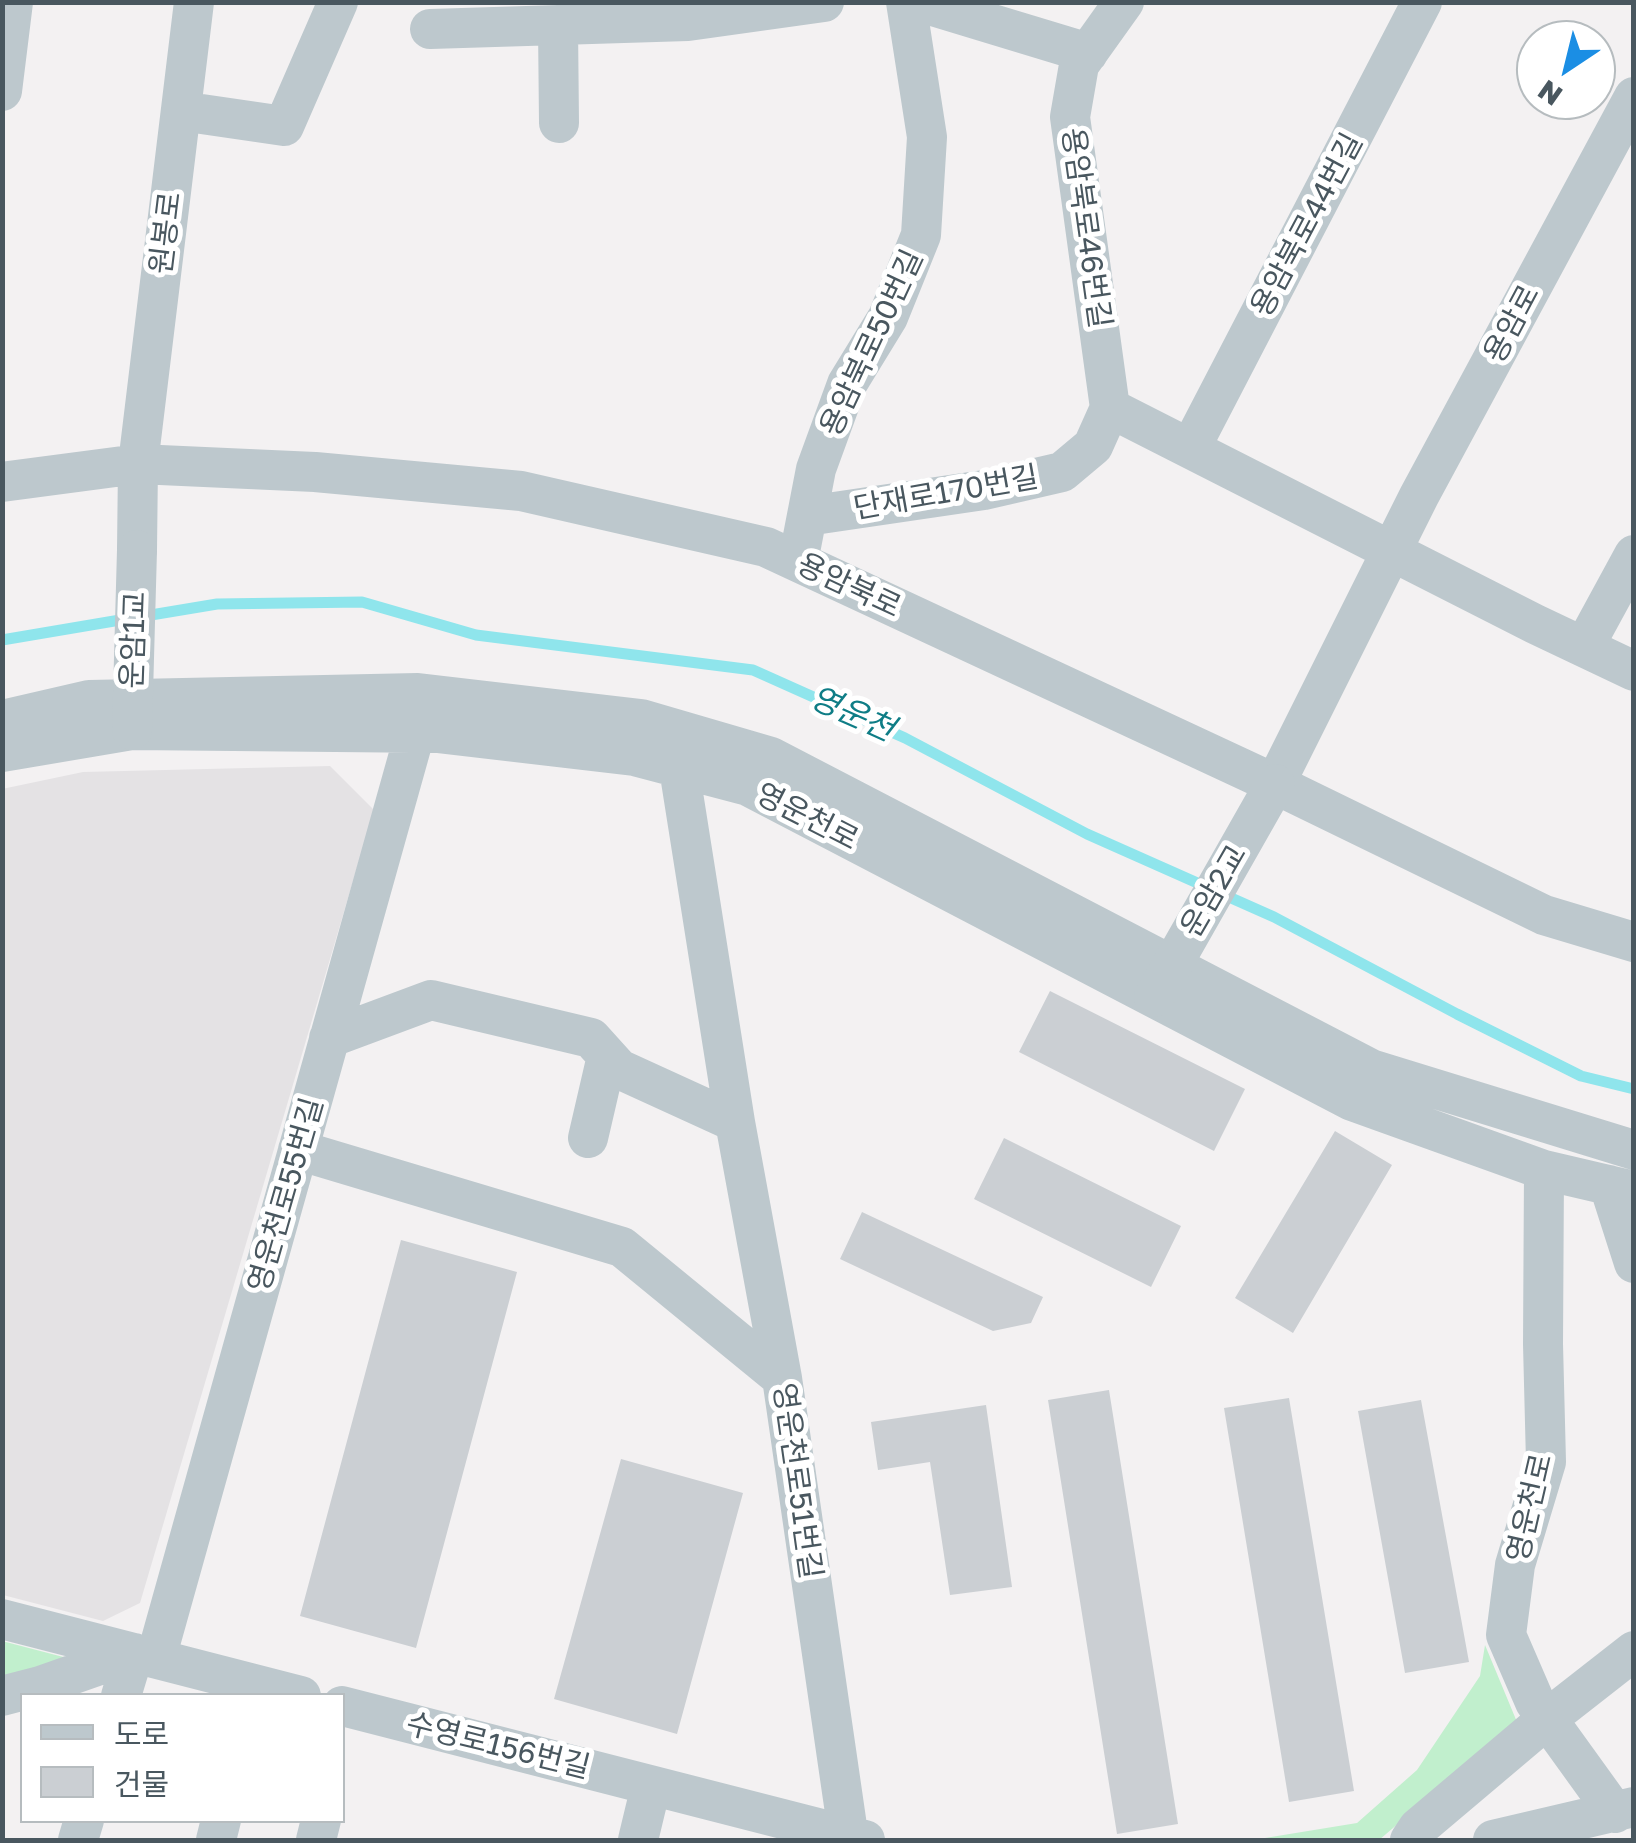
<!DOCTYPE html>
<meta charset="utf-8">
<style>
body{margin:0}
#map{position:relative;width:1636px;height:1843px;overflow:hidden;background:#f3f1f2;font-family:"Golos Text","Noto Sans KR",sans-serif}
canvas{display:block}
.frame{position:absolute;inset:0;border:5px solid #49575f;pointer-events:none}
.legend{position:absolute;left:20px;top:1693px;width:325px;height:130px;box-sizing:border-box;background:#fff;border:2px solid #b6bcbf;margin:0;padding:12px 18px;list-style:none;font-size:30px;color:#49575f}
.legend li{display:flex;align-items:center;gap:20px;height:50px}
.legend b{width:50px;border:2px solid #b6bcbf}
.north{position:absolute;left:1516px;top:20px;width:100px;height:100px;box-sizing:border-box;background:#fff;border:2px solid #b6bcbf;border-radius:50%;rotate:215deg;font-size:28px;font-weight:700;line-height:40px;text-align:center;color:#49575f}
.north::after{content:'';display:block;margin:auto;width:35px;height:45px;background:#1b8ee4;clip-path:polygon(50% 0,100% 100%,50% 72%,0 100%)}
</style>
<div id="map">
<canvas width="1636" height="1843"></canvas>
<div class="frame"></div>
<ul class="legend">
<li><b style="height:12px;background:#bdc8cd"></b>도로</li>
<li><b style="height:28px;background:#cbcfd3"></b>건물</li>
</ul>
<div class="north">N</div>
</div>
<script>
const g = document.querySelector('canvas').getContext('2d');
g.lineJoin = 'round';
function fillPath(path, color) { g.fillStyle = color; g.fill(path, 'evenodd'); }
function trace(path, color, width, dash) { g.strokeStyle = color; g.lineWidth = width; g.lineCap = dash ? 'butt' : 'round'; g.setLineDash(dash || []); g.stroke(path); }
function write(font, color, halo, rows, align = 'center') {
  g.font = font + ' "Golos Text","Noto Sans KR",sans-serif'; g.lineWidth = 10; g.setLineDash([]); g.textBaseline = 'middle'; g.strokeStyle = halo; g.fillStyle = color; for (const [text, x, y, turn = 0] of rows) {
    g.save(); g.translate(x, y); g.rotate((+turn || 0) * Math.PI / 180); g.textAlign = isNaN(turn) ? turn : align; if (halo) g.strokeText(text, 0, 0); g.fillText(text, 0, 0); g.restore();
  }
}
const education = new Path2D(`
 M330,766L374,810L140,1603L103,1621L3,1595L2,789L83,772Z`);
const green = new Path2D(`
 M2,1641L71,1659L3,1685Z
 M1485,1645L1517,1722L1379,1840H1266L1265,1838L1357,1823L1417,1770L1480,1676Z`);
const stream = new Path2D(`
 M145,616L217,604L362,602L476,635L753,670L905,738L1087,834L1274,917L1457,1014L1581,1076L1634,1089
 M2,640L126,619`);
const building = new Path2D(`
 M1050,991L1245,1089L1214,1151L1019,1052Z
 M1335,1131L1392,1165L1293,1333L1235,1298Z
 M1004,1138L1181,1226L1151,1287L974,1199Z
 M862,1212L1043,1297L1031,1323L993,1331L840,1259Z
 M401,1240L517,1272L416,1648L300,1616Z
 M1109,1390L1178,1824L1117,1834L1048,1400Z
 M1289,1398L1354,1791L1289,1802L1224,1408Z
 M1421,1400L1469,1662L1405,1673L1358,1411Z
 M986,1405L1012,1587L950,1595L930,1462L878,1470L871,1422Z
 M621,1459L743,1493L677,1734L554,1699Z`);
const minor = new Path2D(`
 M920,2L1088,53
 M558,25L559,123
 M430,29L688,21L824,2
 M2,91L13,2
 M181,111L284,126L338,2
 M1110,408L1535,624L1634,671
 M1110,408L1070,117L1079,65L1124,2
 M1191,447L1422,2
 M2,482L138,464L315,472L521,491L766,547L1275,784L1544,915L1634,942
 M807,516L984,490L1062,472L1093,446L1110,408
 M137,550L138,464L194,2
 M798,562L816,469L847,384L888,317L921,235L927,137L906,2
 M1584,647L1634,555
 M2,720L89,700L418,693L641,719L771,757L1371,1069L1634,1150
 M2,752L132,730L437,733L634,756L748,786L1352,1101L1544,1170L1634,1191
 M679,768L735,1122L782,1378L849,1840
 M1275,784L1419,496L1634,97
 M329,1038L431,1000L591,1038L619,1069L735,1122
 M588,1138L607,1056
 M298,1150L622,1247L782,1378
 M1544,1170L1543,1344L1546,1462L1515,1565L1506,1635L1535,1702L1615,1813
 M1609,1185L1634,1263
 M2,1619L301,1696
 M156,1658L415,733
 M2,1696L40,1686L134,1653
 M121,1696L134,1653
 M342,1706L865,1840
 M78,1840L84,1820
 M216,1840L221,1820
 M316,1840L321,1820
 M638,1840L651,1786
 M1410,1840L1418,1828L1547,1719L1634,1651
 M1493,1840L1634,1807`);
const minorBridge = new Path2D(`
 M132,730L137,550
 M1154,997L1275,784`);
const streetNames = [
 ["용암북로44번길",1307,225,-62],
 ["용암북로46번길",1086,228,82],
 ["원봉로",166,233,-83],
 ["용암로",1512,324,-62],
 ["용암북로50번길",872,343,-65],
 ["단재로170번길",946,493,-10],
 ["용암북로",849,586,25],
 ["운암1교",134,640,-88],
 ["영운천로",807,817,27],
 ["운암2교",1214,891,-60],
 ["영운천로55번길",286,1195,-74],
 ["영운천로51번길",797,1481,82],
 ["영운천로",1530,1508,-77],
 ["수영로156번길",498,1746,14]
];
const waterNames = [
 ["영운천",852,714,24]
];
fillPath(education, '#e4e2e4');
fillPath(green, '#c1efcd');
trace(stream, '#8fe5ec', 11);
fillPath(building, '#cbcfd3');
trace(minor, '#bdc8cd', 40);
trace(minorBridge, '#bdc8cd', 40);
write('30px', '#49575f', '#fff', streetNames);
write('italic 32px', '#0f7d86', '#fff', waterNames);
</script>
